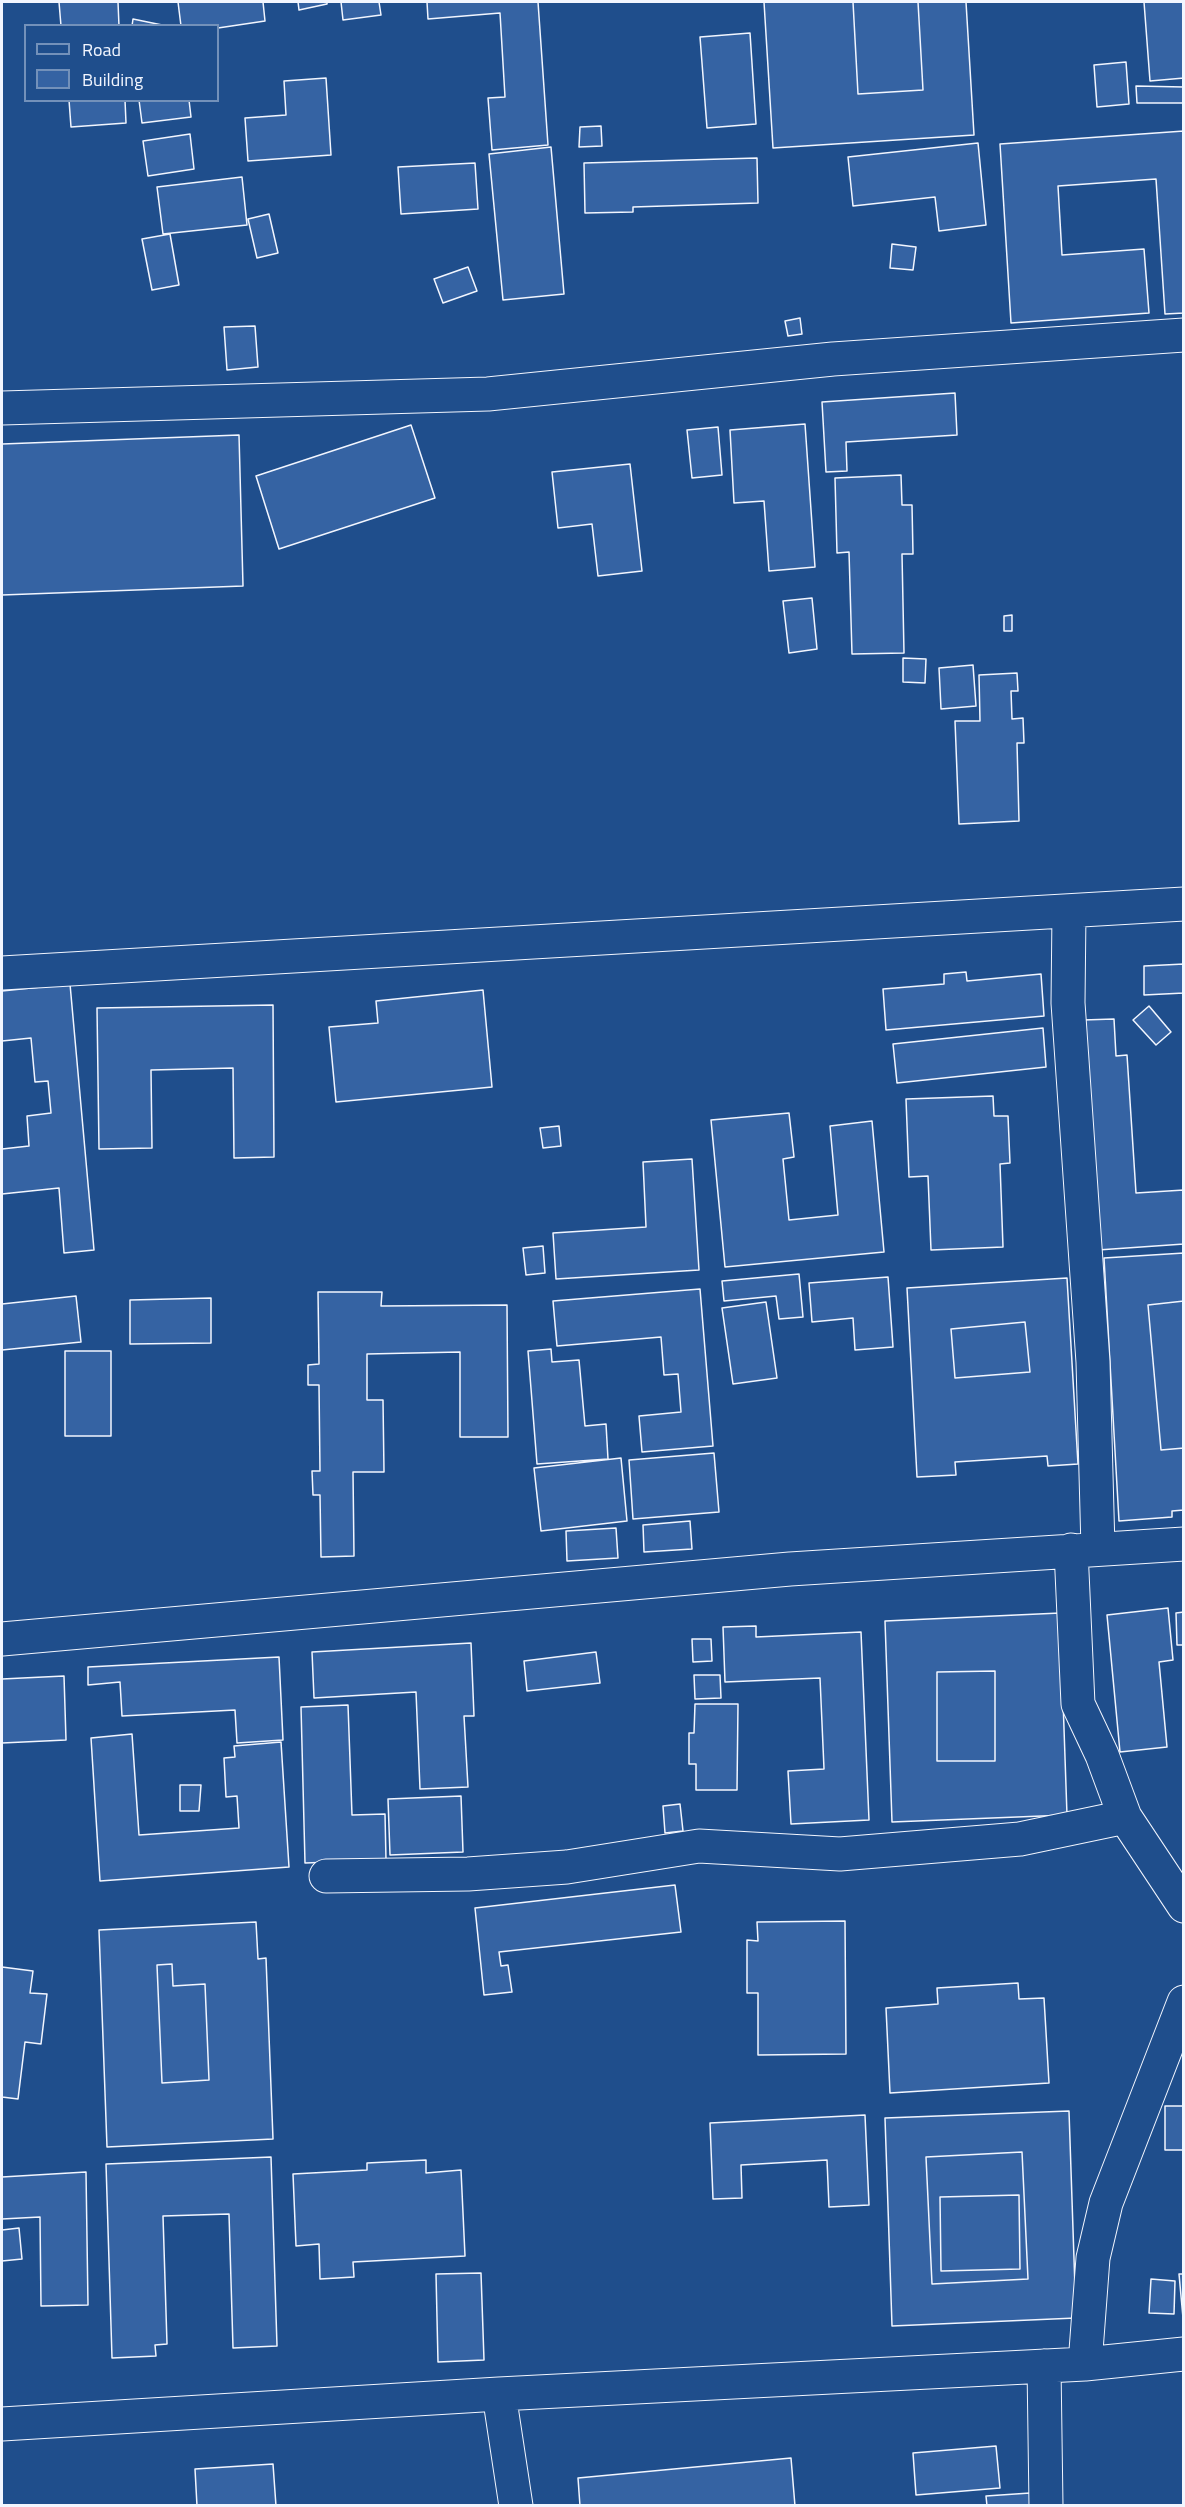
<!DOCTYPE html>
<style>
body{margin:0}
#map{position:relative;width:1185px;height:2507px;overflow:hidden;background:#1f4e8c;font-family:"Titillium Web",sans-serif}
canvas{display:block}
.frame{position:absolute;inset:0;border:3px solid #f2f6ff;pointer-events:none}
.legend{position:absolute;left:24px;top:24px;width:195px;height:78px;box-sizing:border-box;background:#1f4e8c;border:2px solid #7391ba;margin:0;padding:8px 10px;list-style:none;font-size:18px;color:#f2f6ff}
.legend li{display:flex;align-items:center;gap:12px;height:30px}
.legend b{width:30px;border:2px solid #7391ba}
</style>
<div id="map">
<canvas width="1185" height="2507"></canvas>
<div class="frame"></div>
<ul class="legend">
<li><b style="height:8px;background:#1f4e8c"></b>Road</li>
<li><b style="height:16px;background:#3563a3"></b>Building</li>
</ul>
</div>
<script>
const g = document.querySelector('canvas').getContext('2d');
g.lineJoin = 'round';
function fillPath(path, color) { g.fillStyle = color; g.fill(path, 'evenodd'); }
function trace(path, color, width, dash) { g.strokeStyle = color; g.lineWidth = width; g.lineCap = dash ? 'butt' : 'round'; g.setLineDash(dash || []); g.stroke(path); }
const building = new Path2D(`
 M59,2H118L119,26H61Z
 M178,2H263L265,21L218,28V26H181Z
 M298,2H327V4L299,10Z
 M341,2H379L381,15L343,20Z
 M427,2H538L548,145L492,150L488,98L505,97L500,13L428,19Z
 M764,2H853L858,94L923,90L918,2H966L974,135L773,148Z
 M853,2H918L923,90L858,94Z
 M1144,2H1184V78L1150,81Z
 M133,19L167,26H132Z
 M750,33L756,124L707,128L700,37Z
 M1126,62L1129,104L1097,107L1094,65Z
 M326,78L331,155L248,161L245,118L286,115L284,81Z
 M1136,86L1184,87V103H1137Z
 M69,100H125L126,123L71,127Z
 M139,100H189L191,117L142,123Z
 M601,126L602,146L579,147L580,127Z
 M1184,131V313L1165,314L1156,179L1058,186L1062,255L1144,249L1149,313L1011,323L1000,144Z
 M190,134L194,169L148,176L143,141Z
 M978,143L986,225L939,231L935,197L853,206L848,157Z
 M551,147L564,294L503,300L489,154Z
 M757,158L758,203L633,207V212L585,213L584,163Z
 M475,163L478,209L401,214L398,167Z
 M242,177L247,225L163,234L157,187Z
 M269,214L278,253L257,258L248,219Z
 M170,234L179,285L152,290L142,239Z
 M892,244L916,247L913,270L890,268Z
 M468,267L477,291L443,303L434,279Z
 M800,318L802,334L788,336L785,321Z
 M255,326L258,367L227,370L224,327Z
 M955,393L957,435L846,442L847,471L826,472L822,402Z
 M805,424L815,567L769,571L764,501L734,503L730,430Z
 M411,425L435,498L279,549L256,476Z
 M718,427L722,475L692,478L687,430Z
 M239,435L243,586L2,595V444Z
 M630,464L642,571L598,576L592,524L558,528L552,472Z
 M901,475L902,505H912L913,554H902L904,653L852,654L849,552L837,553L835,478Z
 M812,598L817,649L789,653L783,601Z
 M1012,615V631H1004V616Z
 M903,658L926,659L925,683L903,682Z
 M973,665L976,706L941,709L939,668Z
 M1017,673L1018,691H1011L1012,719L1023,718L1024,743H1017L1019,821L959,824L955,721H980L979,675Z
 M1184,964V993L1144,995V966Z
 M966,972L967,981L1041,974L1044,1016L886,1030L883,989L944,984V974Z
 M70,984L94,1250L64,1253L59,1188L2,1194V1149L29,1146L27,1116L51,1113L48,1081L35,1082L31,1038L2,1041V991Z
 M483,990L492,1087L336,1102L329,1027L378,1023L376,1001Z
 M273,1005L274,1157L234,1158L233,1068L151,1070L152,1148L99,1149L97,1008Z
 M1149,1006L1171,1032L1156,1045L1133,1020Z
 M1114,1019L1116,1056L1127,1055L1136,1193L1184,1190V1244L1098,1250L1083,1020Z
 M1043,1028L1046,1067L897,1083L893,1044Z
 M993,1096L994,1116H1008L1010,1163L1000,1164L1003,1247L931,1250L928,1176L909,1177L906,1099Z
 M789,1113L794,1157L783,1159L789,1220L838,1215L830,1126L872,1121L884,1252L725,1267L711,1120Z
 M559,1126L561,1146L543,1148L540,1128Z
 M692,1159L699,1270L556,1279L553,1233L646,1227L643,1162Z
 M543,1246L545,1273L526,1275L523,1248Z
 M1184,1253V1301L1148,1305L1161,1450L1184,1448V1510L1172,1511V1517L1119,1521L1104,1258Z
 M799,1274L803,1317L779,1319L776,1296L724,1301L722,1281Z
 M888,1277L893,1347L855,1350L853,1318L812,1322L809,1283Z
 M1067,1278L1078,1464L1048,1466L1047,1456L955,1462L956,1475L917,1477L907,1288ZM1025,1322L1030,1372L955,1378L951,1329Z
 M700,1289L713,1446L642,1452L639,1416L681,1412L678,1374L664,1375L661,1337L557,1346L553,1301Z
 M318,1292H382L381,1306L507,1305L508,1437H460V1352L367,1354V1400H383L384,1472H353L354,1556L321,1557L320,1495H313L312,1471H320L319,1385H308V1365L319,1364Z
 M76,1296L81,1342L2,1350V1304Z
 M211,1298V1343L130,1344V1300Z
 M1184,1301V1448L1161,1450L1148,1305Z
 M766,1302L777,1378L733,1384L722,1308Z
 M1025,1322L1030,1372L955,1378L951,1329Z
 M551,1349L552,1362L579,1360L585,1426L606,1424L608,1459L537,1464L528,1351Z
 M65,1351H111V1436H65Z
 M714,1453L719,1512L633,1519L629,1460Z
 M621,1458L627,1521L541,1531L534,1468Z
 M690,1521L692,1549L644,1552L643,1525Z
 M616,1528L618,1558L567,1561L566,1531Z
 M1168,1608L1173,1660L1159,1662L1167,1747L1120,1752L1107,1615Z
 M1184,1612V1645H1177L1176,1613Z
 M1060,1613L1067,1815L892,1822L885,1621ZM995,1671V1761H937V1672Z
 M756,1626V1637L861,1632L869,1820L791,1824L788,1771L824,1769L820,1678L725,1682L723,1627Z
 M692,1639H711L712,1661L693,1662Z
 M471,1643L474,1716H464L468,1787L420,1789L416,1692L314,1698L312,1652Z
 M596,1652L600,1683L527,1691L524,1661Z
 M279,1657L283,1740L237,1743L235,1710L122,1716L120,1682L88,1685V1667Z
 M995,1671V1761H937V1672Z
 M694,1675H720L721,1698L695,1699Z
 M64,1676L66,1740L2,1743V1679Z
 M695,1704H738L737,1790H696V1764H689V1733H694Z
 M348,1705L352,1815L385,1814L386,1860L305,1863L301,1707Z
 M132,1734L139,1835L239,1828L237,1796L226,1797L224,1758L235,1757L234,1746L281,1742L289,1867L100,1881L91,1738Z
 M180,1785H201L199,1811H180Z
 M461,1796L463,1852L390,1855L388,1799Z
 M680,1804L683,1831L665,1833L663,1806Z
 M675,1885L681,1932L499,1952L501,1966L508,1965L512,1992L484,1995L475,1908Z
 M845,1921L846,2054L758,2055V1993H747V1940L758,1941L757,1922Z
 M256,1922L258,1959L266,1958L273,2139L107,2147L99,1930ZM172,1964L173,1986L205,1984L209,2080L162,2083L157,1965Z
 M172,1964L173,1986L205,1984L209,2080L162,2083L157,1965Z
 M2,1967L33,1971L30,1993L47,1994L41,2044L25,2042L18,2099L2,2097Z
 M1018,1983L1019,1999L1044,1998L1049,2083L890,2093L886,2008L938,2004L937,1988Z
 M1165,2106H1184V2150H1165Z
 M1069,2111L1076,2318L892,2326L885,2118ZM1022,2152L1028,2279L932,2284L926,2157Z
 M865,2115L869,2205L829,2207L827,2160L741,2165L742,2198L713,2199L710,2123Z
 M1022,2152L1028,2279L932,2284L926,2157ZM1019,2195L1020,2269L941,2271L940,2197Z
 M271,2157L277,2346L233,2348L229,2214L163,2216L167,2344L155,2345L156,2356L112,2358L106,2164Z
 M426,2160V2173L461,2170L465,2256L353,2262L354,2277L320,2279L319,2244L296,2246L293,2174L367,2170V2163Z
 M86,2172L88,2305L41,2306L40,2217L2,2219V2177Z
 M1019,2195L1020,2269L941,2271L940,2197Z
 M19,2228L22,2259L2,2261V2230Z
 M481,2273L484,2360L438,2362L436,2274Z
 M1179,2274H1184V2318H1183Z
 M1151,2279L1175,2281L1174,2314L1149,2313Z
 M996,2446L1000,2488L916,2495L913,2453Z
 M791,2458L795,2506H580L578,2478Z
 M273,2464L276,2506H197L195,2469Z
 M1030,2493L1031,2506H987L986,2496Z`);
const minor = new Path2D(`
 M2,408L488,394L833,359L1184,335
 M1069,912L1068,1003L1093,1362L1098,1549
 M2,973L1184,904
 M1071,1550L1078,1704L1102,1755L1125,1817L1184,1906
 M2,1639L790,1569L1184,1544
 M326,1876L468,1874L567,1867L699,1846L840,1854L1020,1839L1125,1817
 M1085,2364L1093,2258L1106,2203L1184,2002
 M1044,2366L1046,2506
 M499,2394L516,2506
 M2,2424L499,2394L1085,2364L1184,2354`);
fillPath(building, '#3563a3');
trace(building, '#f2f6ff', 1.5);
trace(minor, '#f2f6ff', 35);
trace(minor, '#1f4e8c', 33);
</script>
